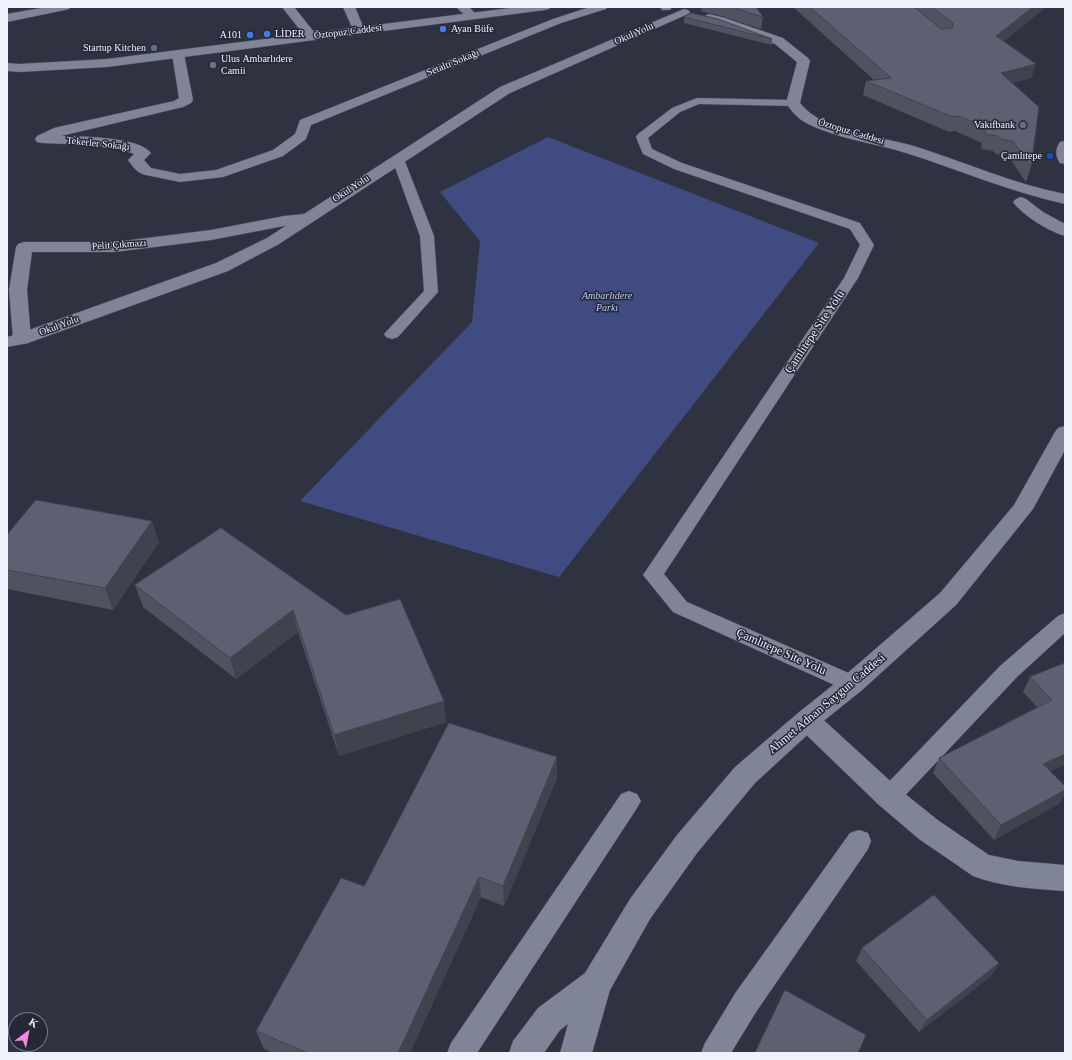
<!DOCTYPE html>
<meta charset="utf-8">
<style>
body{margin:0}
#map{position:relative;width:1072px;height:1060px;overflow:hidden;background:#2f3341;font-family:"Times New Roman",serif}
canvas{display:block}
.frame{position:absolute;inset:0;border:8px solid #eff2fb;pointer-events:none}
.north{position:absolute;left:8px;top:1012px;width:40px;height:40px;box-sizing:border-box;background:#252937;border:1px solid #767985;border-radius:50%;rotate:32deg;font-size:11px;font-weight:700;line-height:16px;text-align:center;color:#eff2fb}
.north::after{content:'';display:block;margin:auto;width:14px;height:18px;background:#fd86e2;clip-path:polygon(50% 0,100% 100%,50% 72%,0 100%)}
</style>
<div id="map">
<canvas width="1072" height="1060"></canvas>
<div class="frame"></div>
<div class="north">K</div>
</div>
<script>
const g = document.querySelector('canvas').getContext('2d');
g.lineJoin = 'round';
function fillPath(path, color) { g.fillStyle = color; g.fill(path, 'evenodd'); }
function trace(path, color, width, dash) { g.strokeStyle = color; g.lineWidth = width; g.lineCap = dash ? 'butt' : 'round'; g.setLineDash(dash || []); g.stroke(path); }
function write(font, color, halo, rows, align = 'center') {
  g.font = font + ' "Times New Roman",serif'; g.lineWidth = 3; g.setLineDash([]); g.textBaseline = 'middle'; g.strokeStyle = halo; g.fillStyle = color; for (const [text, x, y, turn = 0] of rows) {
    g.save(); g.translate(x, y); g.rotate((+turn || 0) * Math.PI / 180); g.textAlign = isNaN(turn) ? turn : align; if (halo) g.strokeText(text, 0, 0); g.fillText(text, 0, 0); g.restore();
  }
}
const green = new Path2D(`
 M548,137L819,243L559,577L300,501L472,322L480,241L440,192Z`);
const service = new Path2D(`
 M697,98L793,100L797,101L799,103L797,105L793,106L699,104L680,112L648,138L652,149L682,163L860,223L874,245L858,278L664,574L687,602L860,678L863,684L860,690L852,693L673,612L643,575L844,278L860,245L850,229L674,169L643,154L636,137L638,134L672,108Z
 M398,155L402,156L404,159L434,236L438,292L398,337L392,339L386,337L384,334L424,291L420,236L392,159L394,156Z
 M1065,613V633L1017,677L897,804L889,807L881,804L877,797L881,790L1001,665L1058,616Z
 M629,791L637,794L641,801L637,808L477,1053H447L451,1043L621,794Z
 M859,830L868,833L871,841L868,849L756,1012L731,1053H701L705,1043L736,992L850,833Z`);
const minor = new Path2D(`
 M47,7H71L69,9L65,10L7,22V14Z
 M282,7H294L318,37L316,40H308Z
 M343,7H355L365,31L363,34H355Z
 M456,7H469L478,16L476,18H468Z
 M590,7H608L606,9L561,23L311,125L306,139L283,156L223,177L180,182L146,175C138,174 132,166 128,160L134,154C106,142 72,145 42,143L37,142L35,139L37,136L54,128L174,101L179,98L172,54L174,51H182L184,54L193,100L191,103L183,107L61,136C79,136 140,137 151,153L144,160L151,168L180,174L216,170L273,150L295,134L300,120L553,19Z
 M660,7H672L670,10H662Z
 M305,214L311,216L313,219L311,222L284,226L211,240L115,252H32L27,290L31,339L28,343L22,344L16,343L13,339L9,290L16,247L18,244L24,242H115L211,230L284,216Z
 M807,709L816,713L899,789L939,821L989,855L1018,861L1065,865V891C1034,889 1002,887 973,876L919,839L879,805L798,727L794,720L798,713Z`);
const tertiary = new Path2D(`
 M518,7H551L549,9L545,10L107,67L19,72L7,71V63L19,64L107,59Z
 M684,9L688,10L690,12L688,14L510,93L279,244L228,271L28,343L7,347V337L18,334L216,263L267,238L500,87Z
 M709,14L725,18L783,38L808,58L810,61L800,103C823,133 883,136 917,147C967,163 1014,184 1065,194V204C1010,192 960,170 906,153C874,143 839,139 808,124C798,119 792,112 786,103L797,62L775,44L719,23L705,20L703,18L705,16Z
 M1021,197L1026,199L1043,212L1065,224V236C1050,232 1022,215 1013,202L1016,199Z`);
const secondary = new Path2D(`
 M1065,141V164L1060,163C1055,156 1055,149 1060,142Z
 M1065,426V450L1033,509L956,605L861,691L816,727L755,783L697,853L650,919L610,990L592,1053H560L568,1024L560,1030L544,1053H509L513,1041L538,1008L585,973L630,899L677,835L735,767L798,713L843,677L940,593L1014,505L1055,432L1058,428Z`);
const wall = new Path2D(`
 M702,7H756L763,17L761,29L725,17L701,11Z
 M793,7H1046L1004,41L1036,64L1031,78L1012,83L1031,167L1026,182L1008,156L996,154L993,151L981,149L982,143L955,131L949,132L863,95L866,81L874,80Z
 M684,17L772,39V45L684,23Z
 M221,528L446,722L339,756L298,632L236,679L143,607L135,585Z
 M7,535L159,542L113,610L7,589Z
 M1065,663L1050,771L1060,803L994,840L933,773L939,758L1037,707L1023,692L1030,677Z
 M557,757V778L504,906L481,897L410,1053H272L264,1049L256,1031L364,886Z
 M862,948L999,963L991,976L919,1032L856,961Z`);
const shadedWall = new Path2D(`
 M1033,7H1046L993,50L996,36Z
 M1036,64L1031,78L997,87L1001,73Z
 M152,521L159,542L113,610L105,588Z
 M293,610L298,632L236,679L230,658Z
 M444,701L446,722L339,756L334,735Z
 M1065,754V765L1035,778L1043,764Z
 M557,757V778L504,906L503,886Z
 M1065,790V794L1060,803L994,840L1001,825Z
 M479,877L481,897L410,1053H398Z
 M999,963L991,976L919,1032L927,1020Z`);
const building = new Path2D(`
 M732,7H756L763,17Z
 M810,7H914L941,29L952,28L953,23L932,7H1033L996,36L1036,64L1001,73L1039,107L1031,167L1013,141L1001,139L998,136L985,134L986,128L959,116L953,117L866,81L891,78Z
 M691,13L718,19L772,39L684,17Z
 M36,500L152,521L105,588L7,570V535Z
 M221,528L346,615L400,599L444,701L334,735L293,610L230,658L135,585Z
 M1065,663V754L1043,764L1065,786V790L1001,825L939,758L1052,700L1030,677Z
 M449,723L557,757L503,886L479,877L398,1053H308L256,1031L341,878L364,886Z
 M934,895L999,963L927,1020L862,948Z
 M785,990L866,1035L858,1053H755Z`);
const markers = [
 [443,29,4,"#3f7fe0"],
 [267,34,4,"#3f7fe0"],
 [250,35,4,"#3f7fe0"],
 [154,48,4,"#5c6f8a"],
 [213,65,4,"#6b7280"],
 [1023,125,4,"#5c6f8a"],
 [1050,156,4,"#1a4fb4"]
];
const farPoinames = [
 ["Ayan Büfe",451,29,"left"],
 ["LİDER",275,34,"left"],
 ["A101",242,35],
 ["Startup Kitchen",146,48],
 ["Ulus Ambarlıdere",221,59,"left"],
 ["Camii",221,71,"left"],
 ["Vakıfbank",1015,125],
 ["Çamlıtepe",1042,156]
];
const farStreetnames = [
 ["Öztopuz Caddesi",348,32,-7],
 ["Okul Yolu",634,34,-24],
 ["Setaltı Sokağı",453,63,-22],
 ["Öztopuz Caddesi",851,132,17],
 ["Tekerler Sokağı",98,144,6],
 ["Okul Yolu",351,189,-33],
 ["Pelit Çıkmazı",119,245,-4],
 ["Okul Yolu",59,326,-20]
];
const farParknames = [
 ["Ambarlıdere",607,296],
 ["Parkı",607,308]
];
const streetNames = [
 ["Çamlıtepe Site Yolu",815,332,-56],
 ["Çamlıtepe Site Yolu",781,652,24],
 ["Ahmet Adnan Saygun Caddesi",827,704,-40]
];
fillPath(green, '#404b81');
trace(service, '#4b4e5b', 1);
trace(minor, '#4b4e5b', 1);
trace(tertiary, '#4b4e5b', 1);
trace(secondary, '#4b4e5b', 1);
fillPath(service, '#7f8496');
fillPath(minor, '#7f8496');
fillPath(tertiary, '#7f8496');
fillPath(secondary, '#7f8496');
fillPath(wall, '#4f5360');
fillPath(shadedWall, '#40434e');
fillPath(building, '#5c6070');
trace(building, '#40434e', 1);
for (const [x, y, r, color] of markers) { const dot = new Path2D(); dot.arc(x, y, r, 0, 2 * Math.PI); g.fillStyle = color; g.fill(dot); trace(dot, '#252937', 1.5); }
write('10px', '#eff2fb', '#252937', farPoinames, 'right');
write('10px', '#eff2fb', '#252937', farStreetnames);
write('italic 10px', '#bbc9fd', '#252937', farParknames);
write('12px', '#eff2fb', '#252937', streetNames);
</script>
